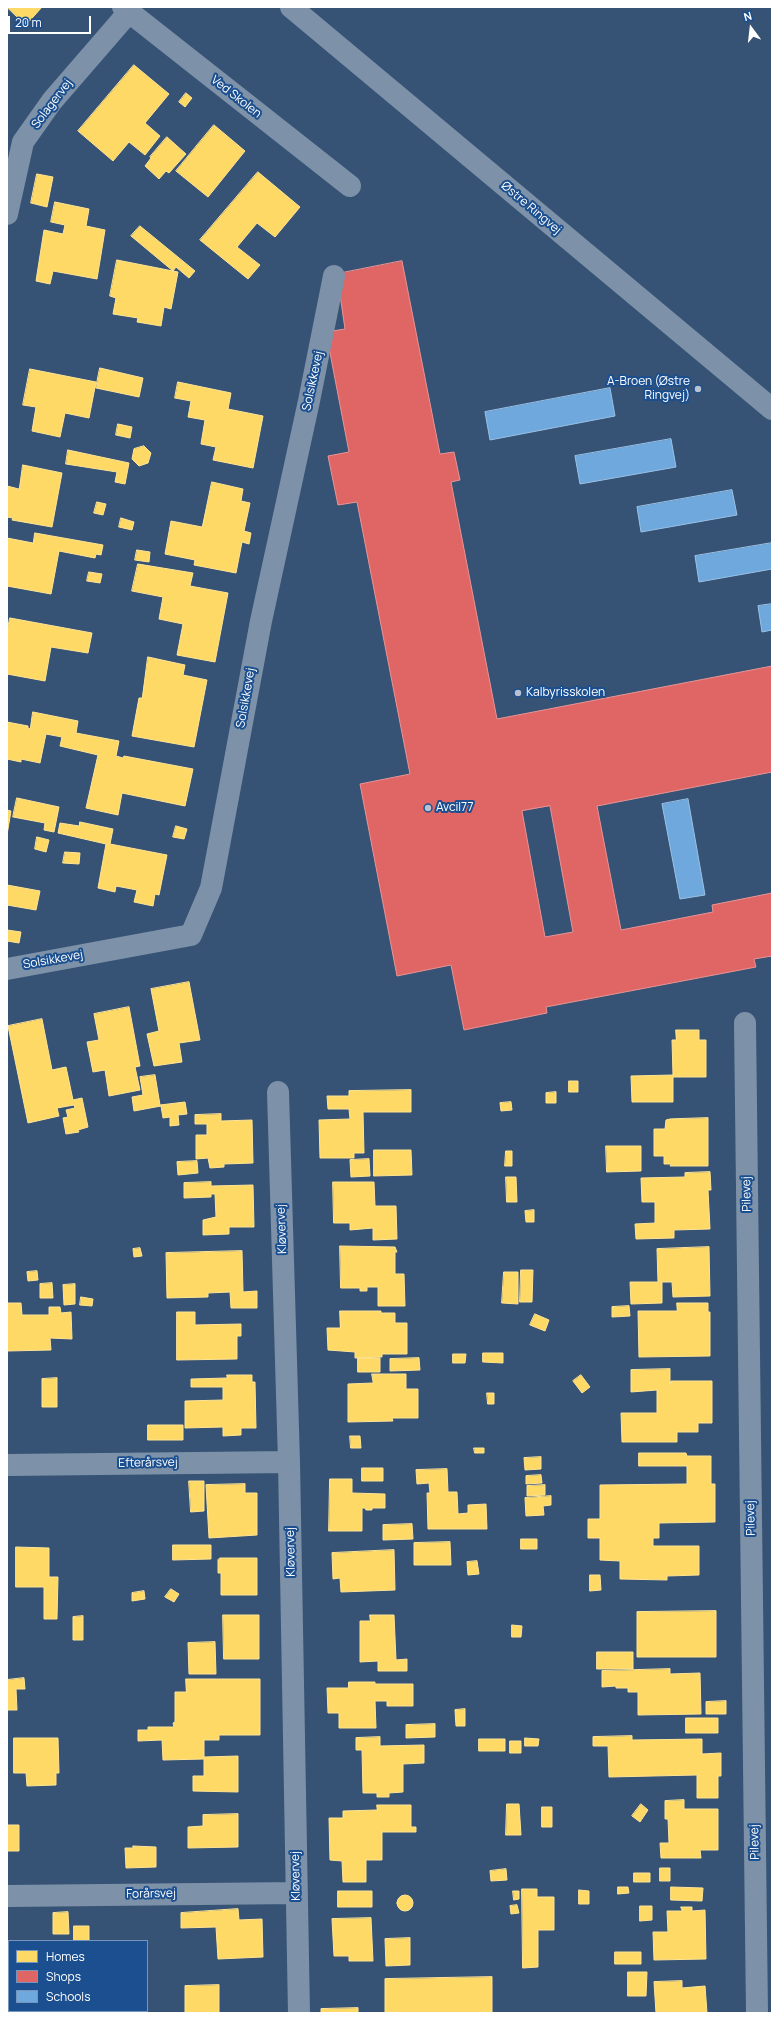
<!DOCTYPE html>
<meta charset="utf-8">
<style>
body{margin:0}
#map{position:relative;width:779px;height:2020px;overflow:hidden;background:#365274;font-family:Manrope,sans-serif}
canvas{display:block}
.frame{position:absolute;inset:0;border:8px solid #fff;pointer-events:none}
.legend{position:absolute;left:8px;top:1940px;width:140px;height:72px;box-sizing:border-box;background:#1b4f8f;border:1px solid #7695bc;margin:0;padding:5px 7px;list-style:none;font-size:12px;color:#fff}
.legend li{display:flex;align-items:center;gap:8px;height:20px}
.legend b{width:20px;border:1px solid #7695bc}
.north{position:absolute;left:731px;top:8px;width:40px;height:40px;-webkit-text-stroke:3px #1b4f8f;paint-order:stroke;rotate:345deg;font-size:11px;font-weight:700;line-height:16px;text-align:center;color:#fff}
.north::after{content:'';display:block;margin:auto;width:14px;height:18px;background:#fff;clip-path:polygon(50% 0,100% 100%,50% 72%,0 100%)}
.scale{position:absolute;left:8px;top:16px;width:83px;height:18px;box-sizing:border-box;border:2px solid #fff;border-top:0;padding-left:5px;font-size:12px;line-height:14px;white-space:nowrap;color:#fff;-webkit-text-stroke:3px #1b4f8f;paint-order:stroke}
</style>
<div id="map">
<canvas width="779" height="2020"></canvas>
<div class="frame"></div>
<ul class="legend">
<li><b style="height:11px;background:#ffd966"></b>Homes</li>
<li><b style="height:11px;background:#e06666"></b>Shops</li>
<li><b style="height:11px;background:#6fa8dc"></b>Schools</li>
</ul>
<div class="north">N</div>
<div class="scale">20 m</div>
</div>
<script>
const g = document.querySelector('canvas').getContext('2d');
g.lineJoin = 'round';
function fillPath(path, color) { g.fillStyle = color; g.fill(path, 'evenodd'); }
function trace(path, color, width, dash) { g.strokeStyle = color; g.lineWidth = width; g.lineCap = dash ? 'butt' : 'round'; g.setLineDash(dash || []); g.stroke(path); }
function write(font, color, halo, rows, align = 'center') {
  g.font = font + ' Manrope,sans-serif'; g.lineWidth = 4; g.setLineDash([]); g.textBaseline = 'middle'; g.strokeStyle = halo; g.fillStyle = color; for (const [text, x, y, turn = 0] of rows) {
    g.save(); g.translate(x, y); g.rotate((+turn || 0) * Math.PI / 180); g.textAlign = isNaN(turn) ? turn : align; if (halo) g.strokeText(text, 0, 0); g.fillText(text, 0, 0); g.restore();
  }
}
const homes = new Path2D(`
 M7,7H42L26,25Z
 M134,65L169,94L145,123L160,136L145,155L129,142L113,161L78,131Z
 M186,93L192,98L185,107L179,102Z
 M214,125L245,151L208,197L176,171Z
 M167,137L186,154L169,173L166,171L159,179L145,166L151,158L150,157Z
 M258,172L300,207L275,237L257,223L237,247L260,265L248,279L200,240Z
 M37,174L53,177L47,207L31,203Z
 M55,202L89,209L86,226L105,230L97,279L53,271L50,284L36,281L44,230L63,234L65,225L51,222Z
 M140,226L195,271L189,278L176,267L173,271L131,236Z
 M117,260L178,272L171,309L164,307L161,326L137,322L138,318L113,314L116,298L110,296Z
 M100,368L143,378L139,397L96,388Z
 M30,369L96,382L89,418L65,413L60,437L32,431L36,407L23,405Z
 M178,382L231,393L228,409L263,416L253,468L213,460L216,447L201,444L205,420L188,417L191,401L175,398Z
 M118,424L132,427L130,438L116,435Z
 M144,446L151,453L148,463L139,466L132,459L134,449Z
 M68,450L129,463L125,484L115,482L117,472L66,464Z
 M23,465L62,473L52,527L12,520L13,518L7,517V486L19,489Z
 M212,482L243,489L241,501L250,503L244,531L251,533L249,544L242,542L236,573L194,565L195,560L165,554L171,521L202,527Z
 M97,502L106,504L103,515L94,513Z
 M121,518L134,522L132,530L119,527Z
 M35,533L103,545L101,555L96,554L95,558L59,551L51,594L7,586V538L33,543Z
 M137,550L150,552L149,562L135,560Z
 M138,564L193,573L190,586L228,593L215,662L177,655L183,624L159,619L163,597L132,591Z
 M89,572L102,574L100,583L87,581Z
 M10,618L92,633L88,653L51,647L45,681L7,674V632Z
 M148,657L185,665L183,675L207,680L194,747L132,736L139,698H142Z
 M33,712L78,721L76,733L119,741L116,756L123,758L124,756L193,769L185,806L122,793L118,815L86,808L98,755L60,746L62,737L46,734L40,763L21,759V762L7,759V722L28,726V728L30,729Z
 M17,798L59,807L54,832L44,830L45,823L13,817Z
 M7,810L11,811L7,835Z
 M80,822L113,829L110,844L167,855L159,895L155,894L153,906L134,902L137,890L116,886L115,892L98,888L106,844L58,833L60,823L79,826Z
 M176,826L187,829L184,839L173,837Z
 M37,837L49,840L46,852L35,849Z
 M65,852L80,853L79,864L63,863Z
 M7,885L40,891L36,910L7,905Z
 M7,930L21,932L19,943L7,941Z
 M189,982L200,1040L179,1043L182,1062L154,1066L147,1034L159,1031L151,989Z
 M129,1007L140,1066L135,1067L140,1090L109,1096L105,1070L93,1072L87,1042L99,1040L94,1014Z
 M42,1019L52,1070L66,1067L73,1100L82,1098L88,1127L78,1130L79,1132L66,1134L63,1118L68,1117L66,1110L75,1108L74,1105L57,1108L59,1116L28,1123L8,1026Z
 M676,1030H699V1040H706V1077H673V1102H632L631,1076L673,1075L672,1040H676Z
 M155,1075L160,1105L185,1102L187,1114L178,1115L179,1125L170,1126V1117L163,1118L161,1106L134,1111L132,1097L143,1095L140,1077Z
 M569,1081H578V1092H569Z
 M411,1090V1112H363L364,1153H354V1158H320L319,1120L350,1119L349,1109H328L327,1096H349V1091Z
 M556,1092V1103H546V1093Z
 M511,1102L512,1110L501,1111L500,1103Z
 M221,1114V1121L252,1120L253,1163L224,1164V1167L210,1168L208,1158L196,1159V1135H207V1124H195V1115Z
 M708,1118V1166H670L671,1164H664V1156H654V1129H665L666,1120L670,1119Z
 M606,1146H641V1171L607,1172Z
 M374,1150H411L412,1175L374,1176Z
 M506,1151H512V1166H505Z
 M369,1159L370,1176L351,1177L350,1160Z
 M197,1161L198,1173L178,1175L177,1162Z
 M710,1172L711,1190H708L710,1229L674,1230V1238L636,1239L635,1224L655,1223V1202H642L641,1178L685,1177V1173Z
 M506,1177H516L517,1202H507Z
 M211,1182V1186L253,1185L254,1227H229V1234L203,1235V1220L216,1217L215,1194H211V1197L184,1198V1183Z
 M333,1182H374L375,1206H396L397,1239L373,1240V1228L350,1230V1223H334Z
 M534,1210V1222H526L525,1211Z
 M340,1246L395,1247L397,1252H395V1274H404L405,1306H378V1287H367V1291H360V1288H341Z
 M709,1247L710,1296L673,1297L672,1282H662V1303L631,1304L630,1282H658L657,1249Z
 M140,1248L142,1256L134,1257L133,1249Z
 M242,1251L243,1292L257,1291V1308H231L230,1292L208,1293V1297L167,1298L166,1253Z
 M521,1270H533L532,1302H520Z
 M37,1271L38,1280L28,1281L27,1272Z
 M504,1272H518V1304L502,1303Z
 M52,1283L53,1298H40V1284Z
 M75,1284V1304L64,1305L63,1285Z
 M81,1297L93,1299L92,1306L80,1305Z
 M7,1303H21L22,1315H49V1307H60L61,1313L71,1312L72,1339L50,1338L51,1350L8,1351Z
 M677,1303H708V1312H710V1356L639,1357L638,1311H677Z
 M629,1306L630,1316L612,1317V1307Z
 M340,1311H381V1313H395V1323H407V1354H382V1357L355,1358V1352L328,1350L327,1328H340Z
 M177,1312H195V1325L241,1324V1336H237V1359L177,1360Z
 M535,1314L549,1320L545,1331L530,1325Z
 M483,1353H503V1363L483,1362Z
 M453,1354H466L465,1363H453Z
 M358,1358H380V1372H358Z
 M419,1358L420,1370L390,1371V1359Z
 M670,1369V1384L671,1381H712V1423H698V1432H677V1442H622L621,1413H657V1390L631,1392V1370Z
 M372,1374H406V1389H418V1418H392L393,1421L348,1422V1384L373,1383Z
 M227,1375H252V1382H255L256,1428H241V1435L223,1436V1427L185,1428V1401L223,1400V1387H191V1379L227,1378Z
 M581,1375L590,1387L582,1393L573,1381Z
 M57,1378V1407H42V1379Z
 M487,1393H494V1404H488Z
 M148,1425H183V1440H148Z
 M350,1436H360L361,1448H351Z
 M474,1448H484V1453H475Z
 M639,1453H686L687,1456H711V1484H715V1522L659,1523V1538H653V1546H699V1575L667,1576V1580L620,1579V1561L600,1560V1538H588V1519H600V1485L687,1484V1466H639Z
 M541,1457V1469L525,1470L524,1458Z
 M362,1468H383V1481H362Z
 M447,1469L448,1492H457L458,1514L468,1513V1505L486,1504L487,1529H428L427,1493H430L429,1483L417,1484L416,1470Z
 M541,1475L542,1483L526,1484V1476Z
 M330,1479H352V1493L385,1494V1508H372V1510H366L365,1508H362V1531H329Z
 M189,1481H204V1511L191,1512Z
 M245,1484V1493H257V1535L209,1538L206,1485Z
 M545,1485V1495L527,1496V1486Z
 M551,1496V1505L543,1506L544,1515L526,1516L525,1498Z
 M412,1524L413,1539L383,1540V1525Z
 M521,1539H537V1549H521Z
 M450,1542L451,1565H414V1543Z
 M173,1545H211V1559L173,1560Z
 M16,1547L49,1548V1577H58L57,1619H44V1587H16Z
 M394,1550L395,1590L341,1592L340,1578L333,1579L332,1553Z
 M220,1558H257V1595H221V1573H218V1560Z
 M477,1561L479,1574L468,1575L467,1562Z
 M590,1575H600L601,1590L590,1591Z
 M171,1589L179,1594L174,1602L165,1597Z
 M144,1591L145,1599L132,1601V1593Z
 M716,1611V1657H637V1612Z
 M223,1615H259V1659H224Z
 M370,1615H394L396,1660L407,1659V1671H378V1661L360,1662V1621H370Z
 M83,1616V1640H73V1617Z
 M512,1625L522,1626L521,1637H512Z
 M215,1642L216,1674H189L188,1643Z
 M597,1652H633V1669H597Z
 M670,1669V1674L700,1673L701,1714L638,1715V1692H628V1688H616V1686L602,1687V1671Z
 M24,1678L25,1689H16L17,1710H7V1680Z
 M186,1679H260V1735H219V1740H204V1757L238,1756V1792L193,1791V1776H204V1759L163,1760L162,1740L138,1741V1730H148V1727H174L173,1723L175,1722V1692H186Z
 M349,1682H375V1684H413V1706H387V1701H375L376,1728H339V1713H328L327,1688H348Z
 M726,1701V1714H706V1702Z
 M465,1709V1726H456L455,1710Z
 M686,1718H718V1733H686Z
 M435,1724V1737L406,1738V1725Z
 M632,1736V1740L702,1739V1754L721,1753V1776H718V1798H697V1775L609,1777L608,1746H593V1737Z
 M380,1737V1746L424,1745V1763L403,1764V1792L389,1793V1797H377V1793H363L362,1750H356V1738Z
 M14,1738H58L59,1773H56V1785L27,1786L26,1773H14Z
 M525,1738L539,1739L538,1746H525Z
 M479,1739H505V1751H479Z
 M510,1741H521V1753H510Z
 M684,1800V1809H718V1850H700L701,1858H661L660,1843H669L668,1819H665V1801Z
 M507,1804H519L521,1835H506Z
 M641,1804L648,1810L640,1822L632,1816Z
 M377,1805H411V1827H416V1832H382V1860H366V1882H343L342,1861L330,1860L329,1818H343V1811L377,1810Z
 M542,1807H552V1827H542Z
 M238,1814V1847L188,1848V1827L203,1826V1815Z
 M7,1825H19V1851H7Z
 M133,1846L156,1847V1867L126,1868L125,1848H133Z
 M660,1868H670V1881H660Z
 M506,1869L507,1880L491,1881L490,1871Z
 M634,1873H650V1882H634Z
 M618,1887H628L629,1893L618,1894Z
 M671,1887L703,1888L702,1901L671,1900Z
 M522,1889H537V1897H554V1930H538V1967L523,1968Z
 M579,1890L589,1891V1904H579Z
 M338,1891H372V1907H338Z
 M513,1891H519V1899L514,1900Z
 M397 1903a8 8 0 1 1 16 0a8 8 0 1 1-16 0Z
 M517,1905L519,1913L511,1914L510,1906Z
 M640,1906H652V1920L640,1921Z
 M681,1907H692V1911L705,1910L706,1959L654,1960L653,1932H668L667,1911H682Z
 M238,1909L239,1920L262,1919L263,1957L218,1959L216,1927L181,1928V1913Z
 M68,1912L69,1934H53V1913Z
 M371,1918L373,1961H349V1956H334L332,1919Z
 M74,1926H89V1941H74Z
 M410,1938V1965L386,1966L385,1939Z
 M615,1952H641V1964H615Z
 M628,1972H647L646,1996H628Z
 M492,1977V2013H385V1979Z
 M682,1981V1988L705,1986L707,2013H656L654,1982Z
 M219,1985V2013H185V1986Z
 M358,2008V2013H321V2009Z
 M15,2011H45L44,2013H15Z`);
const shops = new Path2D(`
 M402,261L440,454L454,452L460,480L451,482L497,719L772,666V772L597,806L621,930L713,912L712,905L772,893V956L754,959L756,967L546,1007L547,1013L464,1030L451,965L397,976L360,784L410,774L357,502L338,505L328,456L349,452L326,332L345,329L337,274ZM550,806L573,932L545,937L522,811Z`);
const schools = new Path2D(`
 M610,388L615,416L490,440L485,412Z
 M671,439L676,467L580,484L575,456Z
 M732,490L737,515L641,532L637,507Z
 M772,543V569L699,582L695,556Z
 M772,604V630L762,632L758,606Z
 M688,799L705,895L680,899L662,804Z`);
const minor = new Path2D(`
 M123,7L350,186
 M7,214L23,142L52,101L129,12
 M7,969L191,935L211,888L261,621L309,401L334,276
 M745,1023L757,2013
 M278,1092L289,1462L299,2013
 M7,1465L289,1462
 M7,1896L296,1893`);
const tertiary = new Path2D(`
 M291,7L772,409`);
const markers = [
 [698,389,4,"#b9c2ce"],
 [518,693,4,"#b9c2ce"],
 [428,808,4,"#b9c2ce"]
];
const streetNames = [
 ["Ved Skolen",236,97,38],
 ["Solagervej",52,104,-53],
 ["Østre Ringvej",531,208,40],
 ["Solsikkevej",313,381,-78],
 ["Solsikkevej",246,698,-80],
 ["Solsikkevej",53,960,-10],
 ["Pilevej",747,1194,-91],
 ["Kløvervej",282,1229,-92],
 ["Efterårsvej",148,1463,-1],
 ["Pilevej",751,1518,-91],
 ["Kløvervej",291,1552,-91],
 ["Pilevej",755,1842,-91],
 ["Kløvervej",296,1876,-91],
 ["Forårsvej",151,1894,-1]
];
const poiNames = [
 ["A-Broen (Østre",690,382,"right"],
 ["Ringvej)",690,396,"right"],
 ["Kalbyrisskolen",526,693],
 ["Avcil77",436,808]
];
fillPath(homes, '#ffd966');
trace(homes, '#ffe494', 1);
fillPath(shops, '#e06666');
trace(shops, '#e99494', 1);
fillPath(schools, '#6fa8dc');
trace(schools, '#9ac2e6', 1);
trace(minor, '#7d92a8', 22);
trace(tertiary, '#7d92a8', 22);
for (const [x, y, r, color] of markers) { const dot = new Path2D(); dot.arc(x, y, r, 0, 2 * Math.PI); g.fillStyle = color; g.fill(dot); trace(dot, '#1b4f8f', 1.5); }
write('12px', '#fff', '#1b4f8f', streetNames);
write('12px', '#fff', '#1b4f8f', poiNames, 'left');
</script>
